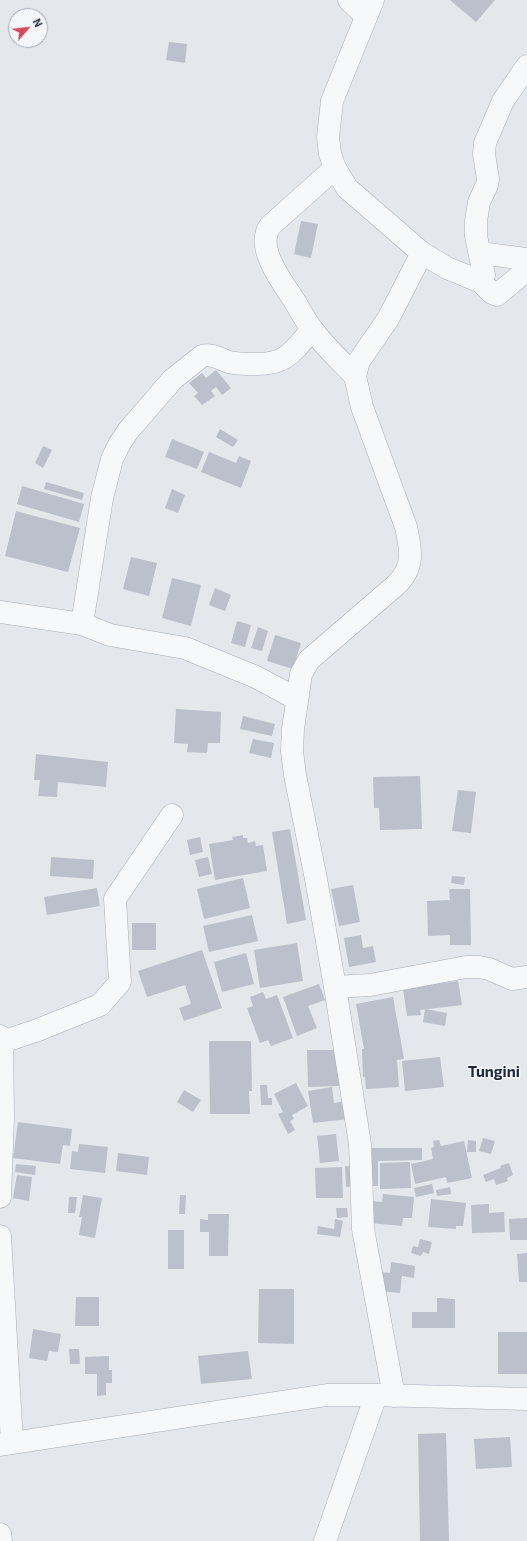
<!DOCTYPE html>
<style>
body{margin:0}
#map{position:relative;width:527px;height:1541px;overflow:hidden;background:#e4e7ec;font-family:"Exo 2",sans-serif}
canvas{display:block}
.north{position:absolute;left:8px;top:8px;width:40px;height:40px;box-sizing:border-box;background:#f4f6f9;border:1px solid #a4a8b1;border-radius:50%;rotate:62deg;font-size:11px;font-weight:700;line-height:16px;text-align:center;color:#2b3445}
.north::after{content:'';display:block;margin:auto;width:14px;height:18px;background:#d1495b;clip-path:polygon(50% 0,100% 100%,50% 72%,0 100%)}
</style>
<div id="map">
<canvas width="527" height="1541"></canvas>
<div class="north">N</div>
</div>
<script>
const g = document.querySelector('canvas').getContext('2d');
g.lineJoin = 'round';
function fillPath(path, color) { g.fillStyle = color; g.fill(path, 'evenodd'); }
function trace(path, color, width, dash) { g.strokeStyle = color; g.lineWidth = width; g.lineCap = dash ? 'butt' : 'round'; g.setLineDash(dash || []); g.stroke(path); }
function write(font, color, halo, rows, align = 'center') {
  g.font = font + ' "Exo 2",sans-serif'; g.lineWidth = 3; g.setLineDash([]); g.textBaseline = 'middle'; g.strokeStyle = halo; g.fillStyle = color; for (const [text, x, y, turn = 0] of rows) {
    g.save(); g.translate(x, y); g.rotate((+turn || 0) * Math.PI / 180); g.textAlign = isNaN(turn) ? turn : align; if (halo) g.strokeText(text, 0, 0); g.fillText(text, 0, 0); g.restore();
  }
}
const building = new Path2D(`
 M450,0H495L476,22Z
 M169,42L187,44L185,63L166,60Z
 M301,221L318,224L311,258L294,254Z
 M216,370L231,388L222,395L216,387L211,391L215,396L202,405L194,396L198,393L189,383L202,373L206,378Z
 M220,429L238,440L233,447L216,437Z
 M172,439L204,452L197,469L165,457Z
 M43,446L52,450L43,468L35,463Z
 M209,452L236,463L239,456L251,461L241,488L201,472Z
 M46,482L84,493L82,500L44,489Z
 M22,486L84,504L79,522L17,504Z
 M172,489L185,495L178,513L165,508Z
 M16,511L80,528L68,572L5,556Z
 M131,557L157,563L149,596L123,589Z
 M172,578L201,585L191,626L162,618Z
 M215,588L231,595L225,611L209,605Z
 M237,621L251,625L245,647L231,643Z
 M258,627L268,631L262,651L251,648Z
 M275,635L301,643L293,669L267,661Z
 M176,709L221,712L220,743H208L207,753L187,752L188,744L174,743Z
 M243,716L275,724L272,736L240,729Z
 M253,739L274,743L271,758L249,753Z
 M36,754L108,762L106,787L58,782L57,797L38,796L40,780H34Z
 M420,776L422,829L380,830L379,808H374L373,777Z
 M458,790L476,792L471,833L452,831Z
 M290,829L306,920L287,924L272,832Z
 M243,835V838H247L248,843L255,841L256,846L263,845L267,871L215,880L209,844L233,840L232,837Z
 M200,837L203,852L190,855L187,840Z
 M51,857L94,860L93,879L50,876Z
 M208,857L212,874L199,877L195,860Z
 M452,876L465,877L464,885L451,883Z
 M243,878L250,908L204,919L197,889Z
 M353,885L360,922L339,926L331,889Z
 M97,888L100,906L47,915L44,897Z
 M449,889H470L471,945H450V935L428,936L427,901L450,900Z
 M252,915L258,941L209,952L203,926Z
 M132,923H156V950H132Z
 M361,935L363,948L373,946L376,962L349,967L344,938Z
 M297,943L303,981L260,988L254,950Z
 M202,950L222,1008L184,1021L179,1008L191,1004L185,985L147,997L138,971Z
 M246,953L254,984L222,992L214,962Z
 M458,981L462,1005L420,1010L421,1015L407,1016L402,982L442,983Z
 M319,984L325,1000L308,1006L317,1028L297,1036L283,997Z
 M263,992L266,999L277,995L293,1038L271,1046L268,1040L260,1043L247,1008L253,1006L250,997Z
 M393,997L404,1059L397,1060L399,1087L366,1089L365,1077H363L362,1049H364L356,1004Z
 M425,1009L447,1013L445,1026L423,1022Z
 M209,1041H251L252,1091H249L250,1114H210Z
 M307,1050H338L339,1086L308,1087Z
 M440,1057L444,1087L405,1091L402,1061Z
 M296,1083L308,1106L292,1115L294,1119L290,1121L295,1130L288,1134L278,1114L283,1112L274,1094Z
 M260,1085H267L268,1098H272V1105H261Z
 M332,1087L334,1103L345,1101L348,1119L313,1123L308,1091Z
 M184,1090L201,1100L193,1112L177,1102Z
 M18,1122L72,1129L70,1146L63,1145L60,1164L13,1158Z
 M336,1134L339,1161L320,1163L317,1136Z
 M483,1138L495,1141L491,1154L479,1151Z
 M439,1140L441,1146L464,1141L472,1178L447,1183L446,1177L415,1184L411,1164L433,1159L431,1148L434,1147L433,1141Z
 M468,1140L476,1141V1152H467Z
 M79,1144L108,1147L105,1173L70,1169L72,1151L78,1152Z
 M371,1148H422V1160L378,1161V1186H372Z
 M118,1153L149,1157L147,1175L116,1171Z
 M410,1162L411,1188L380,1189V1163Z
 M509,1163L513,1175L507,1178L508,1181L496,1185L494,1179L486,1182L483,1175L501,1168L500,1166Z
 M16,1164L36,1166L35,1175L15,1172Z
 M345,1166H358V1186L346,1187Z
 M342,1167L343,1198H316L315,1168Z
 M17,1175L32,1177L29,1201L13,1198Z
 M432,1184L434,1193L416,1197L414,1188Z
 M450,1187L451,1194L437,1196L436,1190Z
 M383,1194L414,1197L412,1218H403L402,1226L370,1223L372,1201L382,1202Z
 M83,1195L102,1198L95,1238L79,1235L82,1217H79Z
 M180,1195H186L185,1214H179Z
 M69,1197H77L75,1213H68Z
 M431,1199L466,1203L463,1226H456V1229L428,1227Z
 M489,1204V1213L504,1212L505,1232L472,1233L471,1205Z
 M336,1208H347L348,1217L337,1218Z
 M208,1214H229L228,1256H209V1232H200V1219L208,1220Z
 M527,1218V1240H510L509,1219Z
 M335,1219L343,1221L340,1237L317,1234L318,1226L334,1229Z
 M168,1230H184V1269H168Z
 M420,1239L432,1242L429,1254L423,1252L421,1256L411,1253L413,1246L418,1247Z
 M527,1253V1282H519L517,1254Z
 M391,1262L415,1266L414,1278L402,1276L400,1293L378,1291L381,1272L390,1273Z
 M259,1289H294V1344L258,1343Z
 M76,1297H99V1326H75Z
 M437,1298L455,1299V1328H412V1312H437Z
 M33,1329L61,1334L58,1352L49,1351L47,1361L29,1358Z
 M498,1332H527V1374H498Z
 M69,1349H79L80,1364H70Z
 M248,1351L252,1379L201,1384L198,1356Z
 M109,1356V1370H112V1383H106V1395L97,1396V1374H85V1357Z
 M446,1433L449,1541H420L418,1434Z
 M510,1437L512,1467L476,1469L474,1439Z`);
const minor = new Path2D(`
 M349,0L366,16
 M373,0L332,101L328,137L330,154L335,168L347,188L422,253L447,268L479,281L481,280L484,275L476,236V221L479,202L487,185L488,179L484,154L485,143L503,101L527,66
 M335,168L270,226C255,247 282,282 294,300C300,310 305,320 312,329C324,346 341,361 355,376
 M480,253L527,259
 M480,281L492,293L497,295L527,270
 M0,612L82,624L110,635L185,648L256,677L297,699
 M82,624L102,498L112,459L120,443L128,431L173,379L202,356C211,353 220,359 229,362C237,364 245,364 254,364C286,365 293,352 312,329
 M335,987L370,985L466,967H479L489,969L512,979L527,977
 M0,1036L2,1042L3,1117L0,1197
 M2,1042L38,1030L100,1005L120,982L115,899L172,815
 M0,1236L12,1443
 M394,1396L363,1229L360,1144L335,987L316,879L295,775L292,751L293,729L301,674L309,660L396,585C415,567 411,550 406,527L362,407L355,376L359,361L388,319L422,253
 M0,1445L327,1395H376L527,1399
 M0,1534L1,1541
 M325,1541L376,1395`);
const quarterNames = [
 ["Tungini",494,1072]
];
fillPath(building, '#bbc0ca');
trace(minor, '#a9aeb7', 23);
trace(minor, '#f7f8fa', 22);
write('bold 15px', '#1d2536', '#f4f6f9', quarterNames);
</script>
